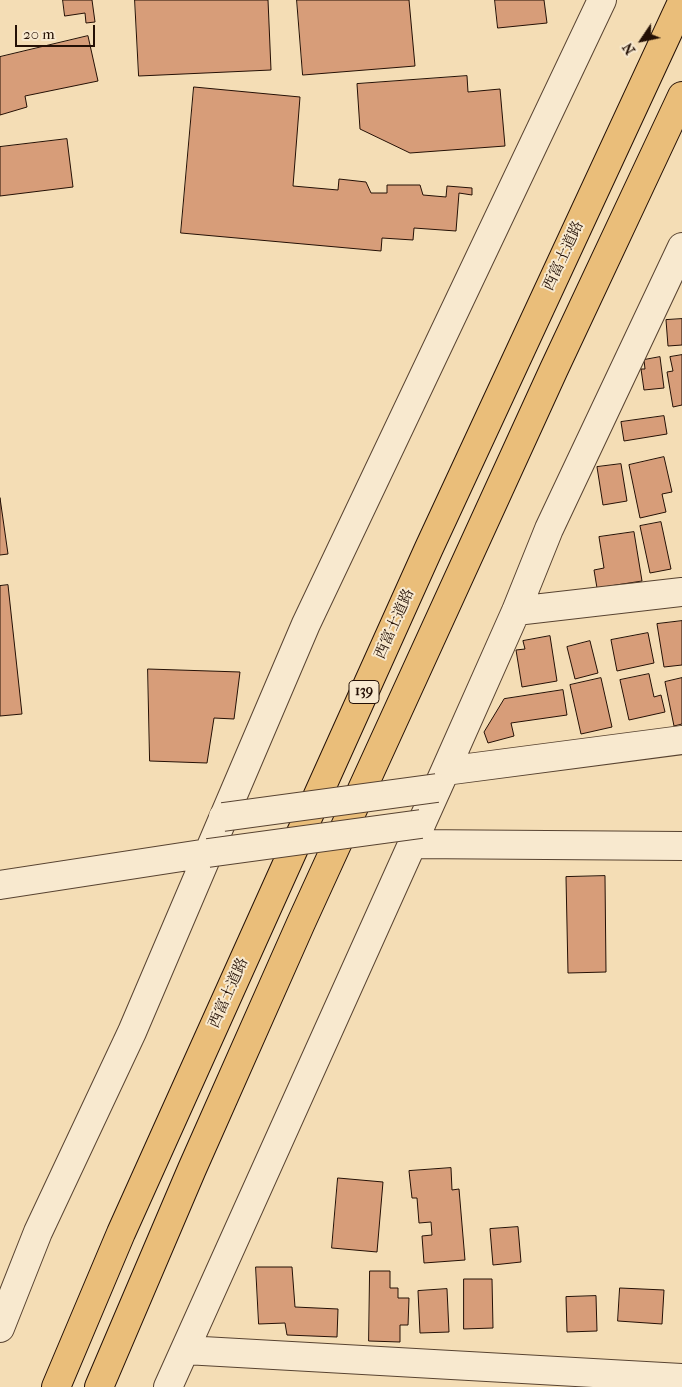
<!DOCTYPE html>
<meta charset="utf-8">
<style>
body{margin:0}
#map{position:relative;width:682px;height:1387px;overflow:hidden;background:#f4ddb5;font-family:"IM FELL French Canon",serif}
canvas{display:block}
.north{position:absolute;left:617px;top:15px;width:50px;height:50px;-webkit-text-stroke:4px #f8e9cf;paint-order:stroke;rotate:236deg;font-size:14px;font-weight:700;line-height:20px;text-align:center;color:#241005}
.north::after{content:'';display:block;margin:auto;width:18px;height:22px;background:#241005;clip-path:polygon(50% 0,100% 100%,50% 72%,0 100%)}
.scale{position:absolute;left:15px;top:25px;width:80px;height:22px;box-sizing:border-box;border:2px solid #241005;border-top:0;padding-left:6px;font-size:15px;line-height:18px;white-space:nowrap;color:#241005;-webkit-text-stroke:4px #f8e9cf;paint-order:stroke}
</style>
<div id="map">
<canvas width="682" height="1387"></canvas>
<div class="north">N</div>
<div class="scale">20 m</div>
</div>
<script>
const g = document.querySelector('canvas').getContext('2d');
g.lineJoin = 'round';
function fillPath(path, color) { g.fillStyle = color; g.fill(path, 'evenodd'); }
function trace(path, color, width, dash) { g.strokeStyle = color; g.lineWidth = width; g.lineCap = dash ? 'butt' : 'round'; g.setLineDash(dash || []); g.stroke(path); }
function write(font, color, halo, rows, align = 'center') {
  g.font = font + ' "IM FELL French Canon","Noto Serif JP",serif'; g.lineWidth = 4; g.setLineDash([]); g.textBaseline = 'middle'; g.strokeStyle = halo; g.fillStyle = color; for (const [text, x, y, turn = 0] of rows) {
    g.save(); g.translate(x, y); g.rotate((+turn || 0) * Math.PI / 180); g.textAlign = isNaN(turn) ? turn : align; if (halo) g.strokeText(text, 0, 0); g.fillText(text, 0, 0); g.restore();
  }
}
const building = new Path2D(`
 M63,0H92L95,22L86,23L85,13L65,16Z
 M135,0H268L271,70L139,76Z
 M297,0H409L415,66L303,75Z
 M495,0H544L547,23L498,28Z
 M88,36L98,81L25,96L27,107L0,115V57Z
 M467,76L468,92L500,89L505,146L410,153L360,129L357,84Z
 M194,87L300,97L293,186L338,190L339,179L366,182L371,193H387V185H420L423,195L446,197L447,186L472,188V195L459,193L456,231L414,228L413,240L382,238L381,251L181,233Z
 M67,139L73,187L0,196V147Z
 M682,319V345L668,346L666,320Z
 M682,355V405L673,407L667,372L673,371L670,357Z
 M660,357L664,388L644,390L641,369H645L644,360Z
 M664,416L667,434L624,441L621,422Z
 M664,457L672,492L662,494L666,512L640,518L629,465Z
 M621,464L627,501L603,505L597,467Z
 M0,498L8,554L0,555Z
 M661,522L671,569L650,573L640,526Z
 M634,532L642,581L597,588L594,570L604,568L599,537Z
 M8,585L22,714L0,716V586Z
 M682,621V665L664,667L657,624Z
 M648,633L654,663L617,671L611,640Z
 M550,636L557,681L522,687L516,650L525,649L523,641Z
 M590,641L598,673L575,679L567,647Z
 M148,669L240,672L234,719L214,718L207,763L150,761Z
 M649,674L654,697L661,695L665,712L629,720L620,680Z
 M601,678L612,727L581,734L570,685Z
 M682,678V724L674,726L665,682Z
 M563,690L567,715L511,723L514,736L488,743L484,732L504,699Z
 M605,876L606,972L568,973L566,877Z
 M451,1168L452,1190L459,1189L465,1260L424,1263L422,1236L432,1235L431,1222L419,1223L417,1198H412L409,1171Z
 M338,1178L383,1182L377,1252L332,1248Z
 M518,1227L521,1262L493,1265L490,1229Z
 M256,1267H292L295,1307L338,1309L337,1337L287,1335L285,1323L259,1324Z
 M370,1271H390V1288H398V1298H409L408,1325H400V1342L369,1341Z
 M464,1279H492L493,1328L464,1329Z
 M620,1288L664,1290L662,1324L618,1321Z
 M447,1289L449,1332L420,1333L418,1291Z
 M596,1296L597,1331L567,1332L566,1297Z`);
const minor = new Path2D(`
 M516,611L682,592
 M445,771L682,740
 M412,844L682,846
 M185,1350L682,1378
 M168,1387L445,771L516,611L549,529L682,247`);
const tertiary = new Path2D(`
 M0,885L208,853
 M0,1328L38,1232L132,1032L306,624L602,0`);
const motorway = new Path2D(`
 M56,1387L121,1233L429,548L682,2
 M99,1387L192,1169L301,923L554,369L682,96`);
const minorBridge = new Path2D(`
 M223,817L437,788
 M208,853L421,824`);
const shields = [
 [364,692,30]
];
const shieldNames = [
 ["139",364,692]
];
const streetNames = [
 ["西富士道路",564,256,-65],
 ["西富士道路",395,624,-66],
 ["西富士道路",229,993,-66]
];
fillPath(building, '#d79d79');
trace(building, '#241005', 1);
trace(minor, '#584331', 30);
trace(tertiary, '#584331', 30);
trace(motorway, '#241005', 30);
trace(minor, '#f8e9cf', 28);
trace(tertiary, '#f8e9cf', 28);
trace(motorway, '#eabe7a', 28);
trace(minorBridge, '#584331', 30, []);
trace(minorBridge, '#f8e9cf', 28);
for (const [x, y, w] of shields) { const box = new Path2D(); box.roundRect(x - w / 2, y - 11.5, w, 23, 4); g.fillStyle = '#f8e9cf'; g.fill(box); trace(box, '#241005', 1); }
write('bold 14px', '#241005', null, shieldNames);
write('15px', '#241005', '#f8e9cf', streetNames);
</script>
